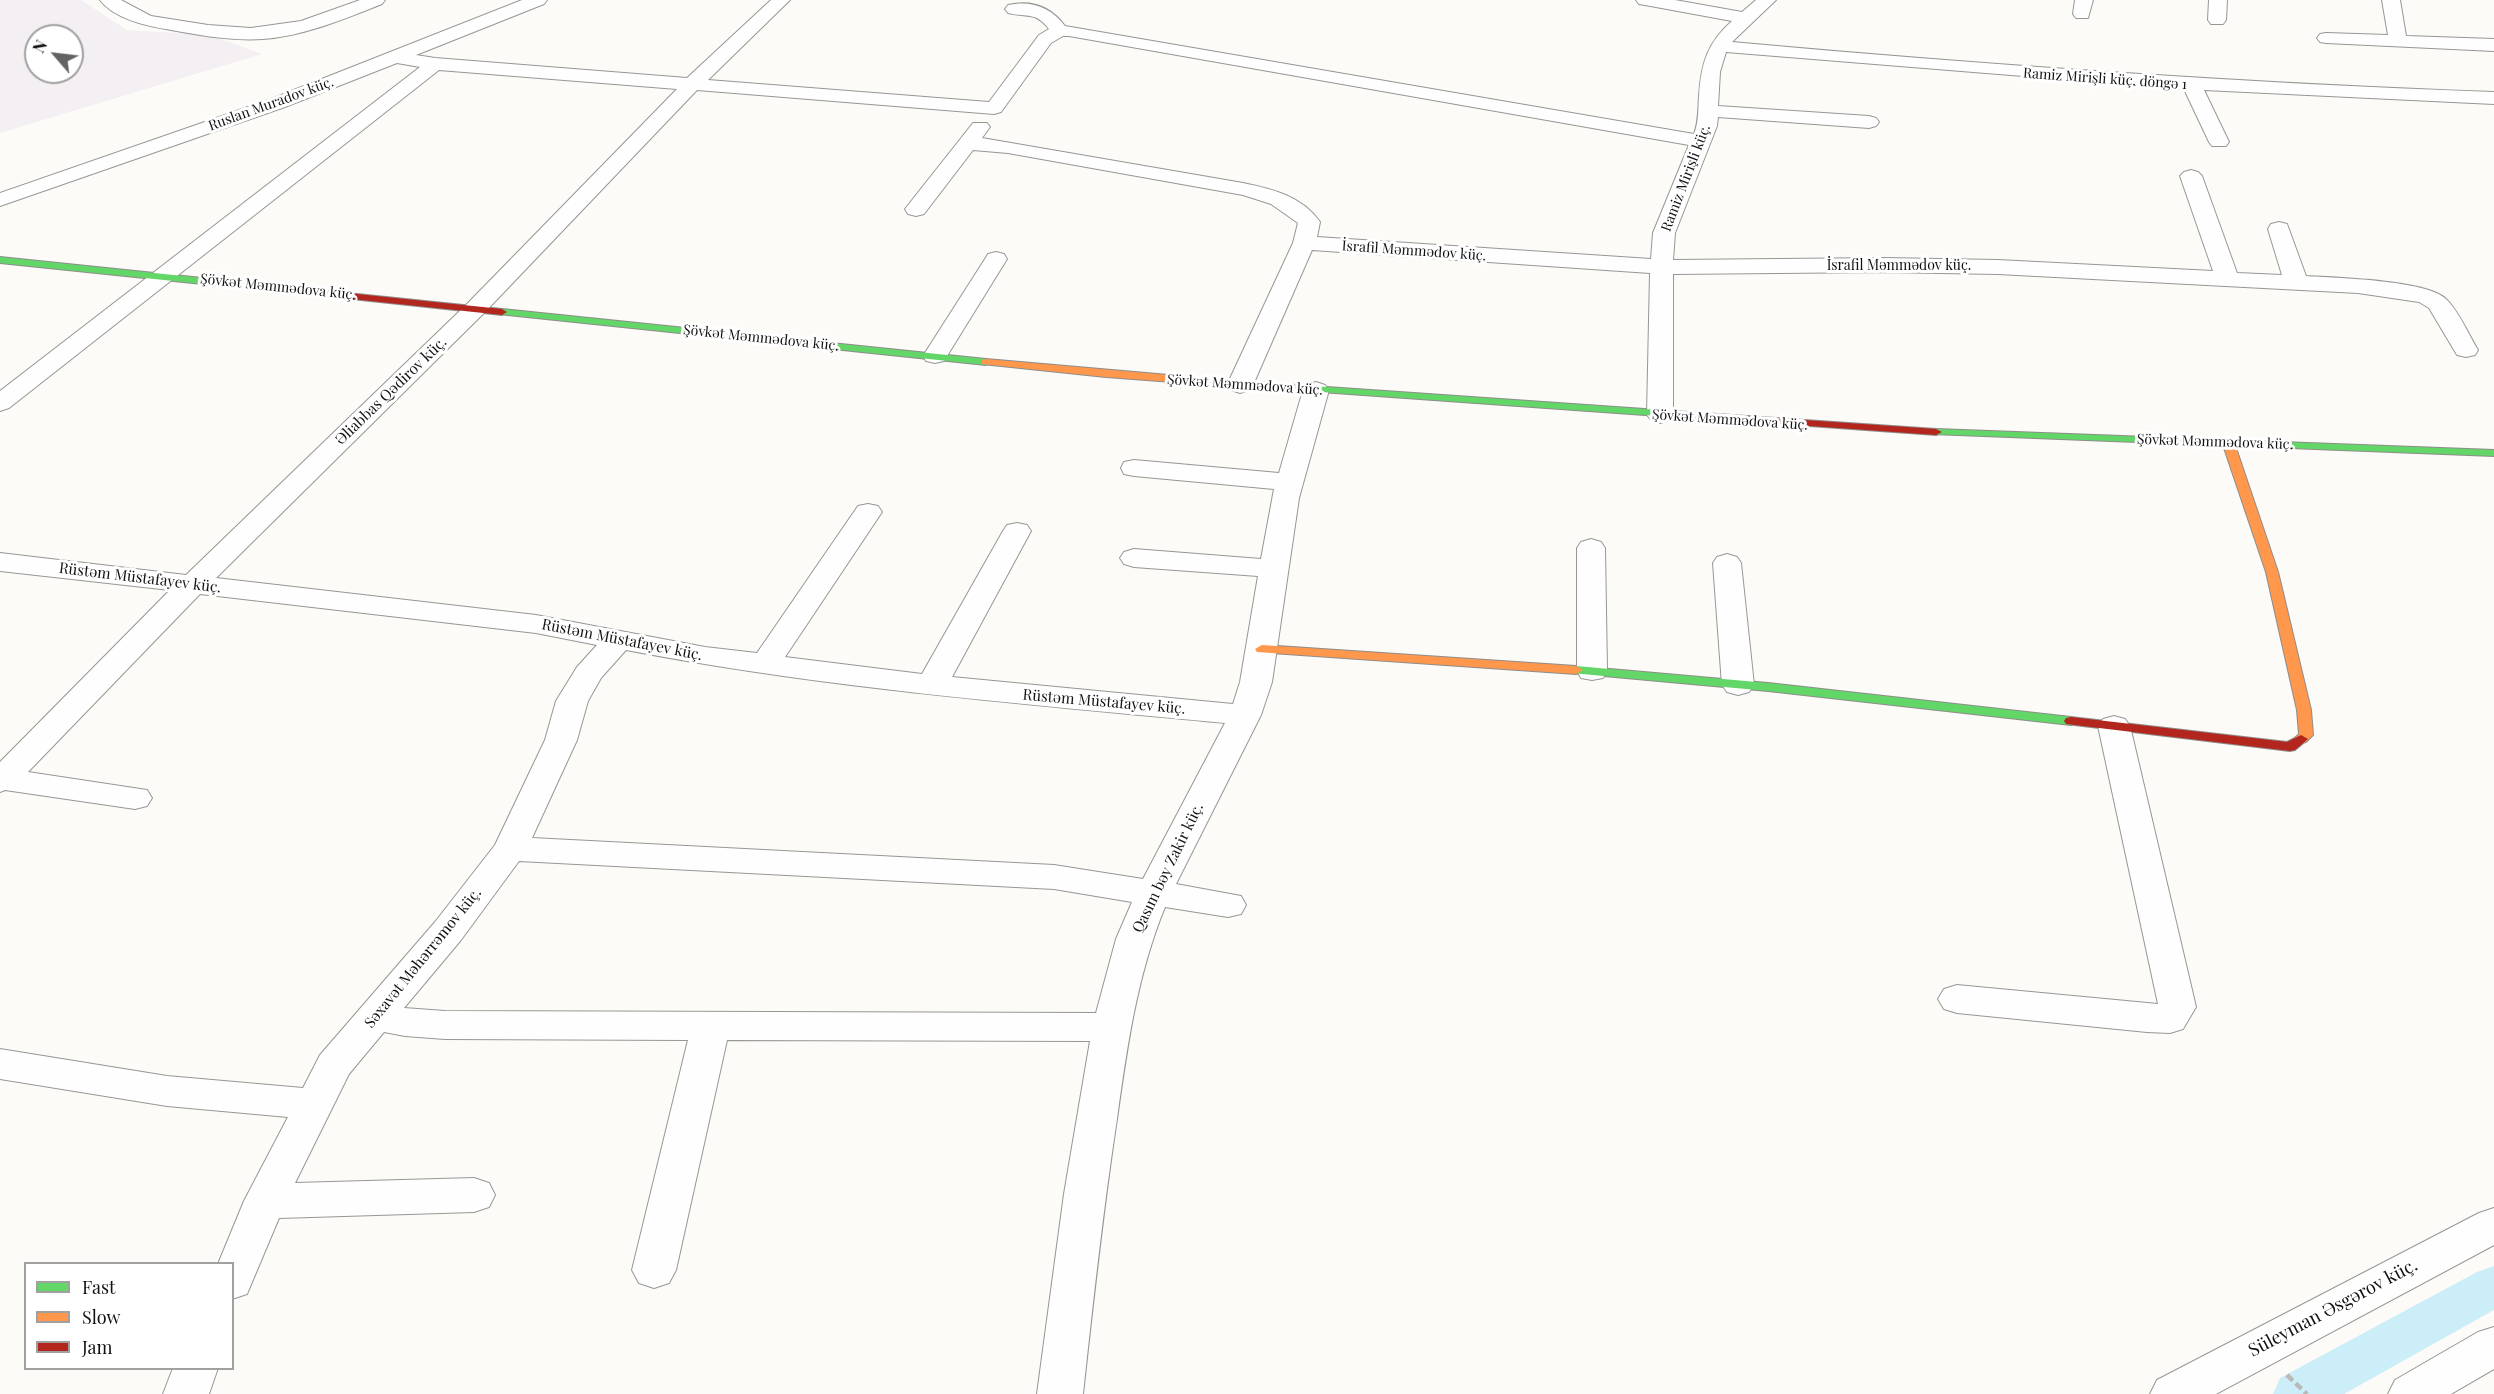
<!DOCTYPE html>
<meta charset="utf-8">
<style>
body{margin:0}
#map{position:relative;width:2494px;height:1394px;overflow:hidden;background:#fdfbf7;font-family:"Playfair Display",serif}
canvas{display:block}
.legend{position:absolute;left:24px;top:1262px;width:210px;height:108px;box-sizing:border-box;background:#fff;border:2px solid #a0a0a0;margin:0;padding:8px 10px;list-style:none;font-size:18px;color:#111}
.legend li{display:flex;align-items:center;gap:12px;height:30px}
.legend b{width:30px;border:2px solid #a0a0a0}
.north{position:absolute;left:24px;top:24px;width:60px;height:60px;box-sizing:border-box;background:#fff;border:2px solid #a0a0a0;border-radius:50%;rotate:298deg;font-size:16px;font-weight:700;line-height:24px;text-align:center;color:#111}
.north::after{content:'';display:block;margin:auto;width:21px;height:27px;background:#646362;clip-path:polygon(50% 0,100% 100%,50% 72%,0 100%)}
</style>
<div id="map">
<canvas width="2494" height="1394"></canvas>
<ul class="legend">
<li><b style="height:8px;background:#63d668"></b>Fast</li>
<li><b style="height:8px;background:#ff974d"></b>Slow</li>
<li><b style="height:8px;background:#b3261e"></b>Jam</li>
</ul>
<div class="north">N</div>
</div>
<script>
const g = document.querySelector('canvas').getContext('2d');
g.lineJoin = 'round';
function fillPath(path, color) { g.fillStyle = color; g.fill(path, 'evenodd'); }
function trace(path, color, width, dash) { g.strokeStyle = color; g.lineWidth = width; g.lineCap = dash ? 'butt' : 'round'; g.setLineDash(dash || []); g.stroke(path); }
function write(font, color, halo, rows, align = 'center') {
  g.font = font + ' "Playfair Display",serif'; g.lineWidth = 6; g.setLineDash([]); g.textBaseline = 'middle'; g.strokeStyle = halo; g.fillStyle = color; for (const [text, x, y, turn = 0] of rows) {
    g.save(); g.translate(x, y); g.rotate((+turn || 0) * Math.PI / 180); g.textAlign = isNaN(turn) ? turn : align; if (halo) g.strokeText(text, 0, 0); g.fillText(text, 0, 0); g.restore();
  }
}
const industrial = new Path2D(`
 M0,0H81L127,30L210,35L262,54L0,133ZM36,36H72V72H36Z`);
const canal = new Path2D(`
 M2494,1266V1310L2344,1394H2273L2280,1378L2477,1272Z`);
const path = new Path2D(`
 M2287,1375L2307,1394`);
const street = new Path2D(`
 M100,0H121L151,16L208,25L251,28L301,21L360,0H385L382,4C344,19 304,36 263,39C230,41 198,35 166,29C146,26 113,18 100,0Z
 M522,0H547L544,4L416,55L435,58L687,78L771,0H790L708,80L989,102L1039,35L1049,29C1035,11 1028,18 1008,13L1005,9L1008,5C1031,0 1051,7 1065,26L1694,134C1699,121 1698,109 1699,96C1701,63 1708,42 1732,21L1645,5L1639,4L1636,0H1675L1742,12L1756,0H1776L1732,42C1986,65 2239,83 2494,92V104L2204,90L2229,142L2226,146H2212L2209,142L2184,89L1726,52L1720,72L1718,106L1869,116L1876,118L1879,122L1876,126L1869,128L1718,117L1717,126L1675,233L1673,260L1884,258L1998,260L2213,271L2180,176L2184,172L2191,170L2198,172L2202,176L2237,273L2282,275L2268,229L2271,224L2279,222L2287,224L2306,276C2335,278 2427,280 2446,299C2458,310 2469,335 2478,350L2475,355L2466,357L2457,355L2429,308L2419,302L2358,293L1998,274L1884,272L1673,274V415L1669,420L1660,423L1651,420L1647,415L1650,273L1312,250L1253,385L1249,390L1240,393L1231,390L1227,385L1293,243L1298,223L1271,204L1243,195L1008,153L973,150L924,214L916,216L908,214L905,209L973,123H987L990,127L982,138L1243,183C1272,189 1302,196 1320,222L1317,237L1651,259L1653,233L1689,145L1069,36H1063L1051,43L1001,112L994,114L697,90L484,313L216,578L536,615L705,647L757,653L858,506L868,504L878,506L882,512L785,657L922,674L1003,531L1007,525L1017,523L1027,525L1031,531L952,677L1233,704L1240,682L1258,576L1134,567L1124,564L1120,558L1124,552L1134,549L1261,559L1274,489L1134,476L1124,474L1121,468L1124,462L1134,460L1279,473L1303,390L1307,385L1316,382L1325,385L1329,390L1299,498L1272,682L1261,715L1176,884L1241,896L1246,905L1241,914L1228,917L1165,907C1137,975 1127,1047 1117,1119C1103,1210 1093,1302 1083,1394H1037L1064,1194L1090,1041L727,1040L676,1270L669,1283L654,1288L639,1283L632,1270L688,1040L445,1039L405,1036L384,1032L349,1074L295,1183L474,1178L489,1183L495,1195L489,1207L474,1212L279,1218L247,1294L232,1299V1264H218L244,1201L288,1117L167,1106L0,1079V1049L167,1076L303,1088L320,1055L435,922L495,845L545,740L556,701L577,667L597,645L536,633L200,594L28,772L147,790L152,798L147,806L135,809L5,790L0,792V762L170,590L0,571V553L186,575L468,303L677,89L439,70L9,408L0,411V391L420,67L397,63L285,107L0,206V193L271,99ZM626,650C823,688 1024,704 1225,723L1143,879L1054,865L532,838L577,740L588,701L601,678ZM519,861L1054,889L1132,902L1116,939L1096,1013L445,1011L404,1008L461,940Z
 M2075,0H2093L2088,18H2076L2073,14Z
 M2209,0H2227L2226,20L2223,24H2211L2208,20Z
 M2382,0H2400L2406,36L2494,39V51L2326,43L2320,42L2317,38L2320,34L2326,33L2388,35Z
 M996,252L1004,254L1007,259L947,356L944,361L935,363L926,361L923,356L985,259L988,254Z
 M1591,539L1601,542L1605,548L1607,671L1603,678L1592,680L1581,678L1577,671V548L1581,542Z
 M1727,554L1737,557L1741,563L1754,685L1749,692L1738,695L1727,692L1722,685L1713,563L1717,557Z
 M2114,716L2125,719L2130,726L2196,1007L2183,1029L2170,1033L2147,1032L1957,1013L1944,1009L1938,999L1944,989L1957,985L2158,1004L2098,726L2103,719Z
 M2494,1208V1245L2216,1394H2150L2157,1380L2479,1213Z
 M2494,1327V1369L2451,1394H2388L2395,1380L2478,1332Z
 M173,1368H218L209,1394H163Z`);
const fast = new Path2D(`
 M0,257L299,288L304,291L299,294L0,263Z
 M502,309L986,359L991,362L986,365L498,314V310Z
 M1226,380L1659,410L1665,413L1659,416L1222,385L1221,383Z
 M1936,429L2494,450V456L1932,434L1930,432Z
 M1576,666L1768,683L2071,717L2078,721L2071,725L1768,691L1571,673L1569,670Z`);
const slow = new Path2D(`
 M986,359L1226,380L1231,383L1226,386L1106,377L982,364V360Z
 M2228,439L2234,442L2278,572L2311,710L2313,735L2306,742L2301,743L2294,739L2299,734L2297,710L2266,572L2222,442Z
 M1262,645L1576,666L1583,670L1576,674L1257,652L1255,649Z`);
const jam = new Path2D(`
 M299,288L502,309L507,312L502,315L295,293V289Z
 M1659,410L1936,429L1942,432L1936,435L1655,415L1653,413Z
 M2071,717L2287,742L2301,735L2308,739L2295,750L2290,751L2066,724L2064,721L2066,718Z`);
const farStreetnames = [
 ["Ramiz Mirişli küç. döngə 1",2105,79,4],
 ["Ruslan Muradov küç.",271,104,-20],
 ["Ramiz Mirişli küç.",1686,178,-69],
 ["İsrafil Məmmədov küç.",1414,251,4],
 ["İsrafil Məmmədov küç.",1899,266],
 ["Şövkət Məmmədova küç.",278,287,6],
 ["Şövkət Məmmədova küç.",761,338,6],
 ["Şövkət Məmmədova küç.",1245,385,4],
 ["Şövkət Məmmədova küç.",1730,420,4],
 ["Şövkət Məmmədova küç.",2215,442,2]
];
const streetNames = [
 ["Əliabbas Qədirov küç.",391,391,-44],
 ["Rüstəm Müstafayev küç.",140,578,7],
 ["Rüstəm Müstafayev küç.",622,640,11],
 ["Rüstəm Müstafayev küç.",1104,702,5],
 ["Qasım bəy Zakir küç.",1168,868,-64],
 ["Səxavət Məhərrəmov küç.",423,958,-51]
];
const nearStreetnames = [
 ["Süleyman Əsgərov küç.",2333,1308,-28]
];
fillPath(industrial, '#f4eff3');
fillPath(canal, '#cceef8');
trace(street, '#979695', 2);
trace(fast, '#8e8d8b', 2);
trace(slow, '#8e8d8b', 2);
trace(jam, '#8e8d8b', 2);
trace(path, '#b9b9b8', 4.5, [8, 4]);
fillPath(street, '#fffefe');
fillPath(fast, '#63d668');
fillPath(slow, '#ff974d');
fillPath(jam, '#b3261e');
write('14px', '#111', '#fff', farStreetnames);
write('15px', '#111', '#fff', streetNames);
write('18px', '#111', '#fff', nearStreetnames);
</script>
